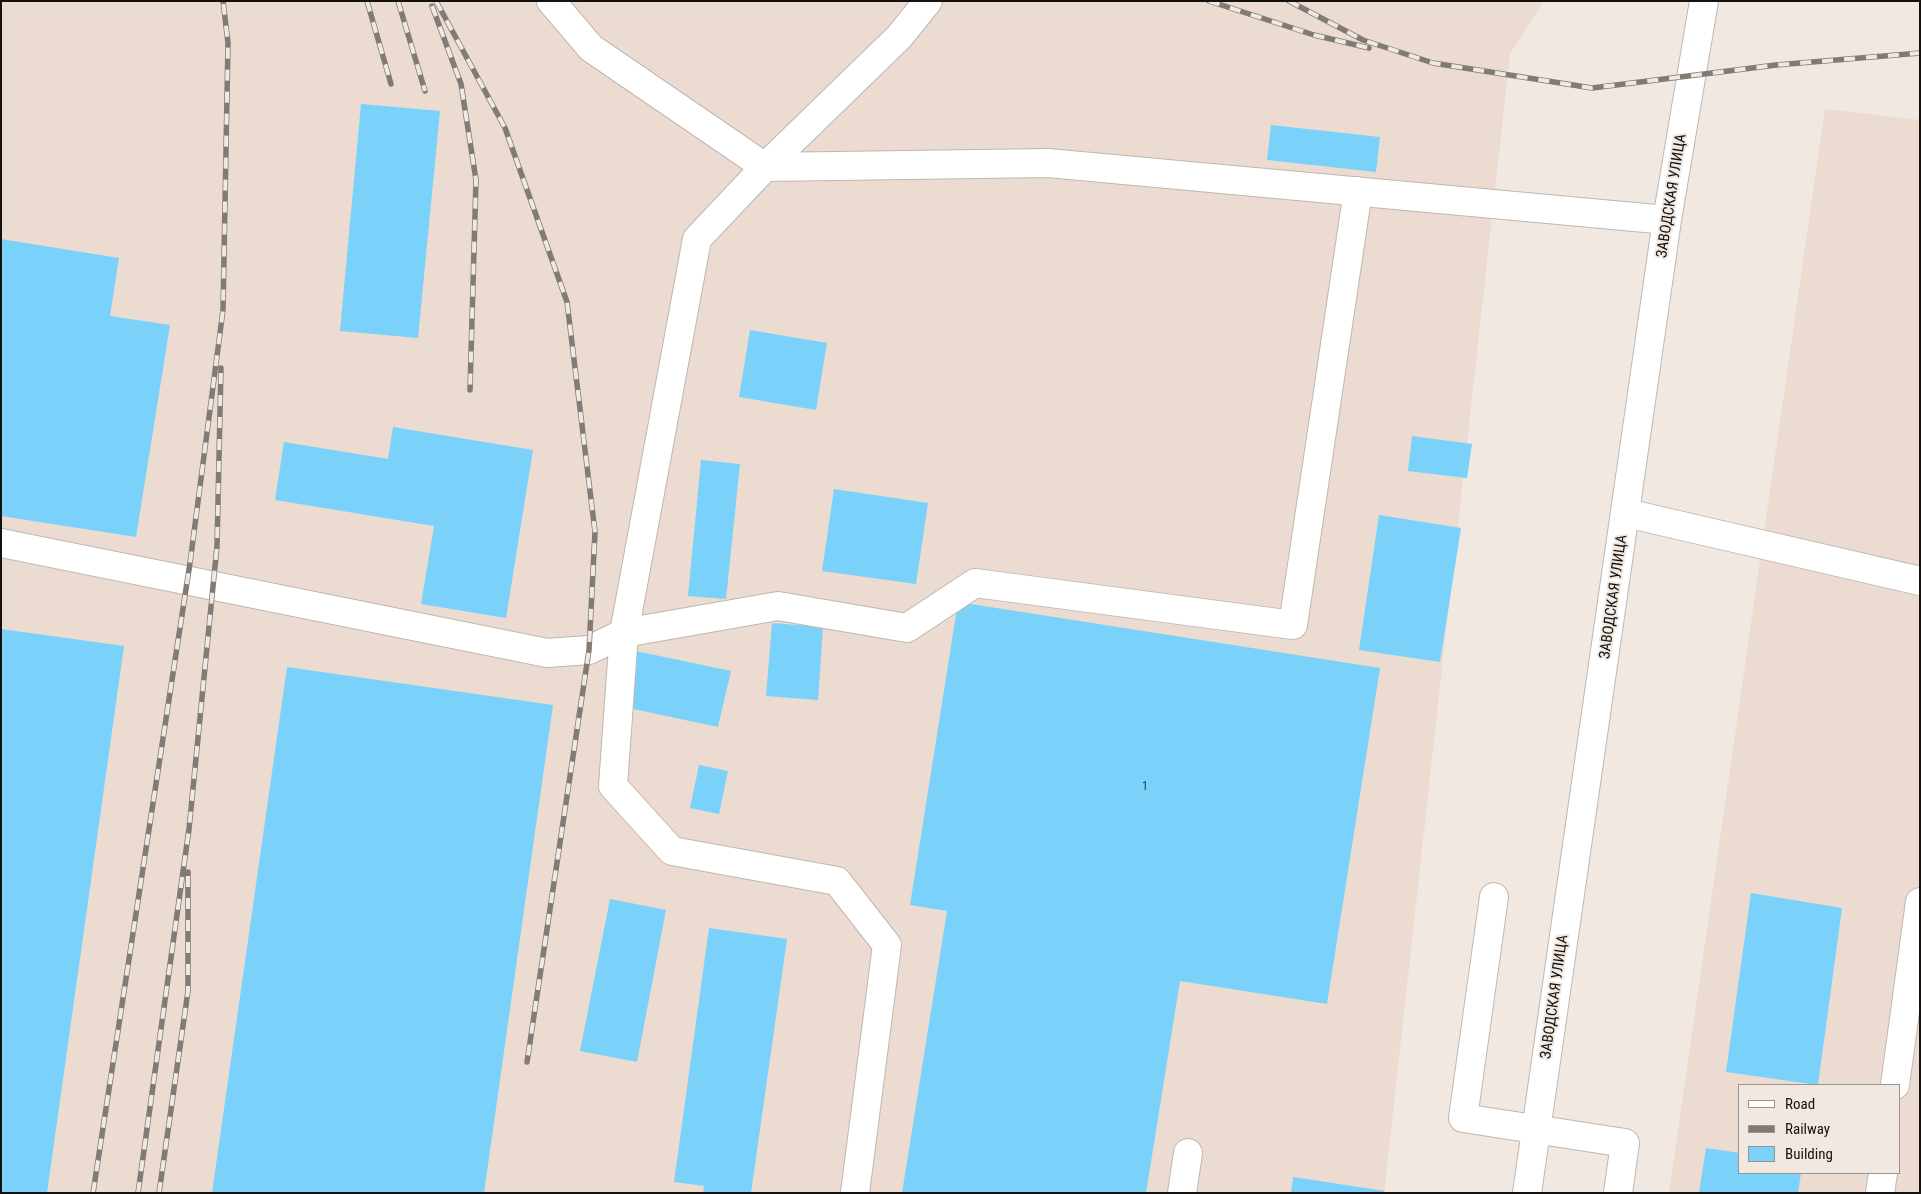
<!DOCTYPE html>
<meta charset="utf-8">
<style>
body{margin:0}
#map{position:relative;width:1921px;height:1194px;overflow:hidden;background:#f1e8e1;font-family:"Roboto Condensed",sans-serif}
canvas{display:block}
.frame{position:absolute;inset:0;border:2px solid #14110f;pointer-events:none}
.legend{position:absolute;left:1738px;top:1084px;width:162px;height:90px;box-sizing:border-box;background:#f1e8e1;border:1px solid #99928d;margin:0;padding:6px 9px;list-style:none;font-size:15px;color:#14110f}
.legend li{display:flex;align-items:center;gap:10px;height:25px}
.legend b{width:25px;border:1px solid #99928d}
</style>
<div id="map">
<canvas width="1921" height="1194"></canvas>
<div class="frame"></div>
<ul class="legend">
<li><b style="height:6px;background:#fff"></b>Road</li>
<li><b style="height:6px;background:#817b76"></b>Railway</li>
<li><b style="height:14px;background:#7ad2fa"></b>Building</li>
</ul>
</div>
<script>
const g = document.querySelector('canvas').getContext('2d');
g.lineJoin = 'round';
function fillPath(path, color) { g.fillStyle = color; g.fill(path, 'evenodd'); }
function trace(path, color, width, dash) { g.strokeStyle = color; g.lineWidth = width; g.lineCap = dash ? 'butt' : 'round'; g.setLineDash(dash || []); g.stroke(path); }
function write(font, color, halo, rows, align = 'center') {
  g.font = font + ' "Roboto Condensed",sans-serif'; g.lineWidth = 4; g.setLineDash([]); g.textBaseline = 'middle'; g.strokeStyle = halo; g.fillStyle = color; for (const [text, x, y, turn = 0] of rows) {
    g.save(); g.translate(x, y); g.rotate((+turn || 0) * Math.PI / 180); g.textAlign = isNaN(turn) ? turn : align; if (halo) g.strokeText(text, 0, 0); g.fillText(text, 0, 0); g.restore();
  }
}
const built = new Path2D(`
 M1,1H1544L1510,54L1384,1193H1Z
 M1825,109L1920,120V1193H1669ZM1740,1085H1900V1173H1740Z`);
const building = new Path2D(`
 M361,104L440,111L418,338L340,331Z
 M1271,125L1380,137L1376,172L1267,160Z
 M1,239L119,258L110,316L170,325L136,537L1,516Z
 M750,330L827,343L816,410L739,397Z
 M393,427L533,450L506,618L421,604L434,526L275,500L284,442L388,459Z
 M1412,436L1472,444L1467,478L1408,471Z
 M701,460L740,464L726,599L688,596Z
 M834,489L928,503L916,584L822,571Z
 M1379,515L1461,528L1440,662L1359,650Z
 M958,602L1380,668L1327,1004L1180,981L1146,1193H902L947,911L910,905Z
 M772,623L823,627L818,700L766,696Z
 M1,629L124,646L47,1193H1Z
 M636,651L731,671L718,727L624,707Z
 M287,667L553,705L484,1193H212Z
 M699,765L728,771L719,814L690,808Z
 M1751,893L1842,908L1818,1085L1726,1072Z
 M610,899L666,910L637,1062L580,1051Z
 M709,928L787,939L751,1193H703L704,1186L674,1182Z
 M1706,1148L1740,1153V1173H1801L1798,1193H1699Z
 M1293,1177L1385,1191L1384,1193H1291Z`);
const minor = new Path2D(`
 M551,1L591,48L765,167L1048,163L1667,220
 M1626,513L1920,581
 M1,543L547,653L589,650L624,633L778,606L907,628L975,583L1293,625L1358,191
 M1494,897L1463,1118L1625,1143L1618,1193
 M1895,1085L1920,902
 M855,1193L887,945L837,881L672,851L613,786L624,633L697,239L765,167L899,37L928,1
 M1182,1193L1188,1153
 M1527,1193L1667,220L1704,1
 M1880,1193L1883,1173`);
const rail = new Path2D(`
 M367,1L391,84
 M398,1L425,91
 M436,1L505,128L567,302L595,532L589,650L527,1062
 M1209,1L1314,35L1369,48
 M1289,1L1363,40L1433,63L1592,88L1776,65L1920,53
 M432,6L461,84L476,180L470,390
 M93,1193L190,563L223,310L228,43L223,1
 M138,1193L189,829L217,546L221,368
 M159,1193L188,991V872`);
const numberNames = [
 ["1",1145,787]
];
const streetNames = [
 ["ЗАВОДСКАЯ УЛИЦА",1672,196,-81],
 ["ЗАВОДСКАЯ УЛИЦА",1614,597,-82],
 ["ЗАВОДСКАЯ УЛИЦА",1555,997,-82]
];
fillPath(built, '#ebdbd0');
fillPath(building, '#7ad2fa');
trace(minor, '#bfb7b0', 30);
trace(minor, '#fff', 28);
trace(rail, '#817b76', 5.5);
trace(rail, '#f1e8e1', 4, [11]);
write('12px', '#2e414a', null, numberNames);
write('15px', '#14110f', '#f1e8e1', streetNames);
</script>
